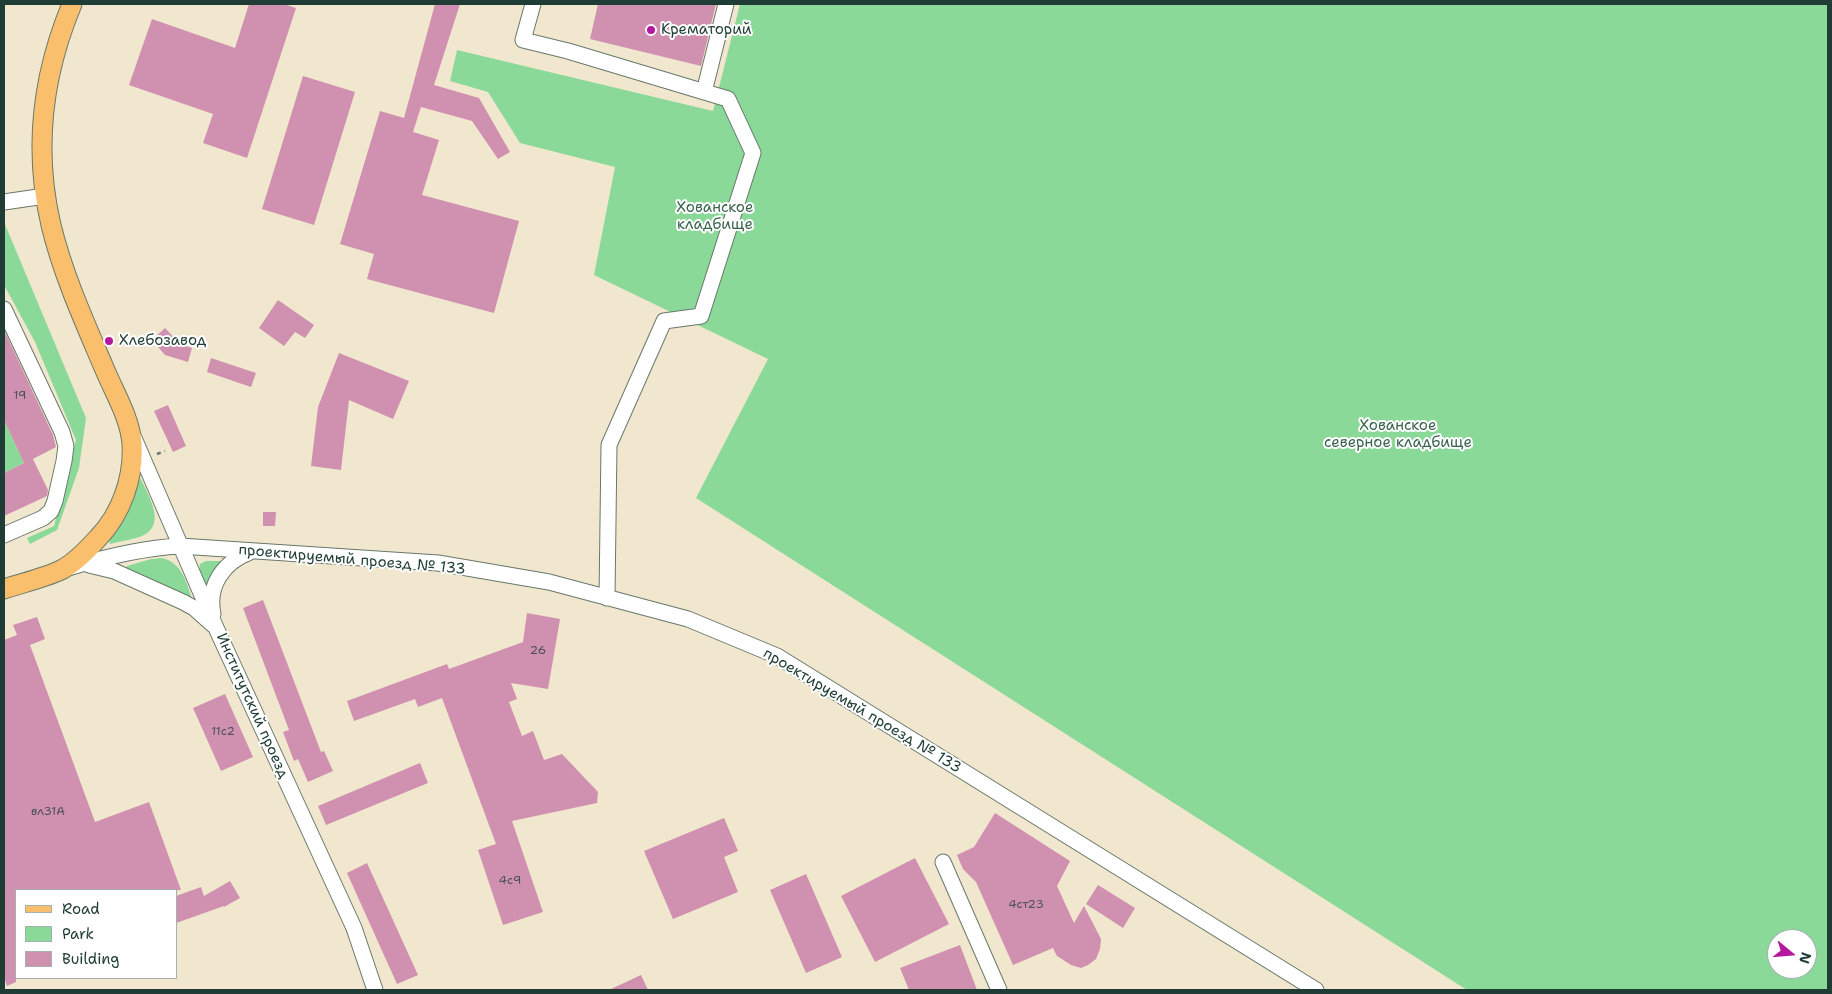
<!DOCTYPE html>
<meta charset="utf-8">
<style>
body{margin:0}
#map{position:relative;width:1832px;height:994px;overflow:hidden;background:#f1e7ce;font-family:"Shantell Sans",sans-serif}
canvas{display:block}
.frame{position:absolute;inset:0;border:5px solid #1f3d34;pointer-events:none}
.legend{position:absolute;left:15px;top:889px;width:162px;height:90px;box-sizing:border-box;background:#fff;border:1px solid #a5b1ae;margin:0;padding:6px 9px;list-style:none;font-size:15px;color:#1f3d34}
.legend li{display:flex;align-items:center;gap:10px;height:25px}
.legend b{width:25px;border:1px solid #a5b1ae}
.north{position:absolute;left:1767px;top:929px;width:50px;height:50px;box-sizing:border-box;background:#fff;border:1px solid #a5b1ae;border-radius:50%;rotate:107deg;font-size:14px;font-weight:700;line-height:20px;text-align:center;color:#1f3d34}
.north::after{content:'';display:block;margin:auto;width:18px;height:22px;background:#b5179e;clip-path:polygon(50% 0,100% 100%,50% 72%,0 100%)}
</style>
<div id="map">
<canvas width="1832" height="994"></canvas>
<div class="frame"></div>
<ul class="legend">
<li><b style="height:6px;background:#f9bf6d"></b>Road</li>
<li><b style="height:14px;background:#8ad998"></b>Park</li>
<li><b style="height:14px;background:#d090b0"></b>Building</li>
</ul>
<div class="north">N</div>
</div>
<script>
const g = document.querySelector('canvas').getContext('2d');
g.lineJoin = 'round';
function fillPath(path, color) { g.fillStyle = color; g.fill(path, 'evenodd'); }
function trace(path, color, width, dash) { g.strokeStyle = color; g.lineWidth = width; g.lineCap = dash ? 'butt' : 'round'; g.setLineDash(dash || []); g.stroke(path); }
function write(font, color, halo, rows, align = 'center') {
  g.font = font + ' "Shantell Sans",sans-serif'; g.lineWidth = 4; g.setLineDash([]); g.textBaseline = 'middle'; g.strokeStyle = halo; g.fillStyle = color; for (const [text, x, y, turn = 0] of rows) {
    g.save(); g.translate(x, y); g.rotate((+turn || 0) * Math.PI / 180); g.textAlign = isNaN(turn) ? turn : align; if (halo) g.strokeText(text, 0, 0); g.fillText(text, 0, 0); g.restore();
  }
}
const green = new Path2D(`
 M740,4H1828V990H1467L696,498L768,359L594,275L615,167L520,143L488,92L450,81L457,50L713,111ZM1777,939H1807V969H1777Z
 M4,222L86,418L79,468L57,530L30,544L27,538L54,526L76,440L35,342L4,285Z
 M4,420L24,463L4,473Z
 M141,479C149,497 167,525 142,536C132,540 120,541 110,544L109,540C124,523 132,503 137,481Z
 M162,558C183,563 187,584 193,602L125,569L127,566L151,559Z
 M206,561H225L207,589L199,571L200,564Z`);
const building = new Path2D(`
 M249,4H284L296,8L247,158L203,143L213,114L129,85L152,19L235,48Z
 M435,4H460L434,85L479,98L510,152L498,159L472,121L421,107L413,132L439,140L422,195L519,221L494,313L367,279L374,254L340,244L380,111L404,118Z
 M598,4H716L701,66L590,39Z
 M303,76L355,92L314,225L262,209Z
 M278,300L314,325L305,338L295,332L284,346L259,328Z
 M165,328L180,344L192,348L188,362L165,355L152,340Z
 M4,330L53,435L56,447L29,461L33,459L48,490L47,496L4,516V473L24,463L4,420Z
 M339,353L409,381L393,419L349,400L341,470L311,466L318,407Z
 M211,358L256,373L251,387L207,372Z
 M168,405L186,446L173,452L154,411Z
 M263,512H276L275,526H263Z
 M263,600L321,752L324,751L333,771L308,782L298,759L294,761L283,732L289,730L243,608Z
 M527,613L560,619L548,689L511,683L517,699L509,702L522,736L533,731L544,760L562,754L598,792L597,803L512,821L543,912L503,925L478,850L496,844L442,698L418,707L415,699L354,721L347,701L447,664L449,669L523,642Z
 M37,617L45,639L30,645L95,822L149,802L181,890H16V982L7,986L4,977V640L17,635L13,625Z
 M225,694L253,757L221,771L193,708Z
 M420,763L428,783L326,825L318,806Z
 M995,813L1070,861L1057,886L1074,923L1084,906L1101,939L1100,949L1096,959L1088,965L1081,968L1071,965L1057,956L1053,948L1013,965L976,882L963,869L957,855L974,847Z
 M724,818L738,851L724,857L738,892L673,919L644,851Z
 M915,858L949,924L875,962L841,896Z
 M367,863L418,975L397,984L347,873Z
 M806,874L842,957L806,973L770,890Z
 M230,881L240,898L224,907V906L176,923V896L201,887L204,896Z
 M1098,885L1135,908L1123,928L1086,904Z
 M960,945L977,990H909L900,968Z
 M641,975L648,990H609Z`);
const path = new Path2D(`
 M157,454L165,451`);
const minor = new Path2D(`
 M533,4L523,40L568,51L728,99L753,153L701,316L664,321L609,445L607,598
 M704,92L726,4
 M4,202L45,196
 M4,309L62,432L66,446L64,461L55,501L51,511L43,518L4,535
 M134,438L217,630L354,928L375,990
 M89,565L114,571L183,602L194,608L213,625
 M68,568C105,557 141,548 180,546L438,563L549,582L688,619L777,656L1316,990
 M213,614C207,585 224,562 250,552
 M943,862L999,990`);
const major = new Path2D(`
 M4,589C22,583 44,578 61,570C75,563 88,549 98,538C121,514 134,478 132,444C130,418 115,394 105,370C85,323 63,275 51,225C33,148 42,76 72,4`);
const markers = [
 [651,30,5,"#b5179e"],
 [109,341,5,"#b5179e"]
];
const numberNames = [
 ["19",20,396],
 ["26",538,651],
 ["11с2",223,732],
 ["вл31А",48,812],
 ["4с9",510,881],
 ["4ст23",1026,905]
];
const poiNames = [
 ["Крематорий",661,30],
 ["Хлебозавод",119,341]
];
const parkNames = [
 ["Хованское",715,208],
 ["кладбище",715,225],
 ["Хованское",1398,426],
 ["северное кладбище",1398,443]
];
const streetNames = [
 ["проектируемый проезд № 133",352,560,5],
 ["Институтский проезд",252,706,66],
 ["проектируемый проезд № 133",862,711,31]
];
fillPath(green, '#8ad998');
fillPath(building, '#d090b0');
trace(minor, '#68786a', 17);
trace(major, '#68786a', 21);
trace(path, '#68786a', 2.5, [4, 4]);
trace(minor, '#fff', 15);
trace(major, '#f9bf6d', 19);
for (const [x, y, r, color] of markers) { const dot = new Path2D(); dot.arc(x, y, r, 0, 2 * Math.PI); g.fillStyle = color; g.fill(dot); trace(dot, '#fff', 2); }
write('12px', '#4b5253', null, numberNames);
write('15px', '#1f3d34', '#fff', poiNames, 'left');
write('15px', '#3a644d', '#fff', parkNames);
write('15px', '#1f3d34', '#fff', streetNames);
</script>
